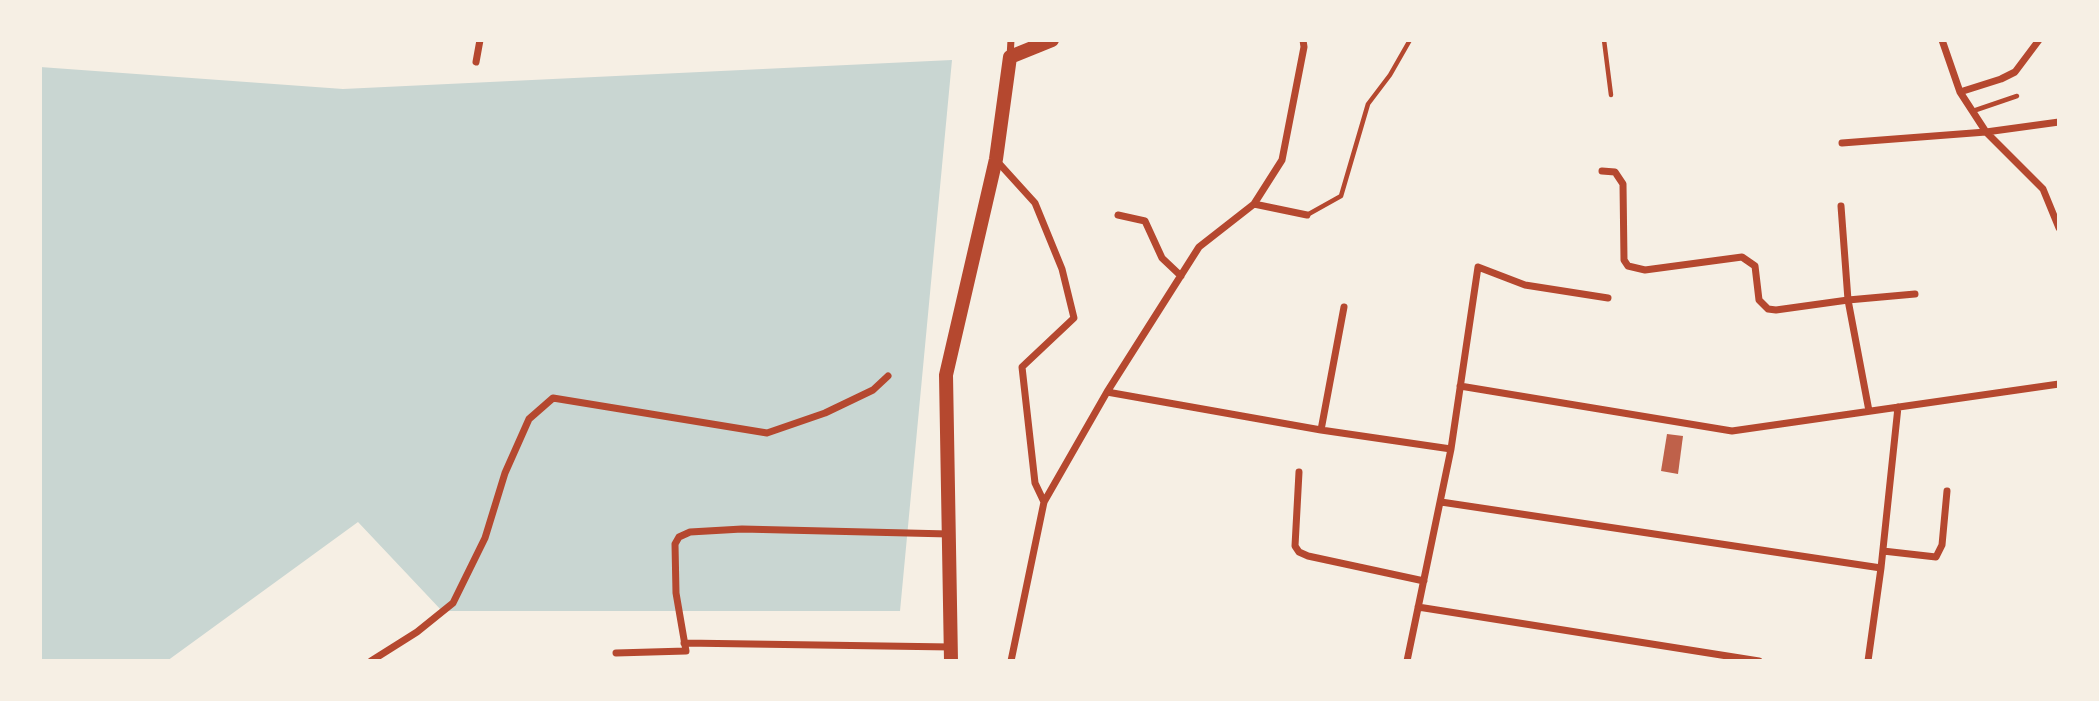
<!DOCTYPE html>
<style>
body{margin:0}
#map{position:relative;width:2099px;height:701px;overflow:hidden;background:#f6efe4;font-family:"Space Grotesk",sans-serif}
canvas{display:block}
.frame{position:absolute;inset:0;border:42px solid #f6efe4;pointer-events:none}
</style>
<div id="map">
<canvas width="2099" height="701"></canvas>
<div class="frame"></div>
</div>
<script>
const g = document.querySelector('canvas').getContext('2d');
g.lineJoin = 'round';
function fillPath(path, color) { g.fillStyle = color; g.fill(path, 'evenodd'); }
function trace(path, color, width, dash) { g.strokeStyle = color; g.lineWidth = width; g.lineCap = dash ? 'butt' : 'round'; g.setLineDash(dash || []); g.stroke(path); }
const water = new Path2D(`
 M952,60L900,611H442L358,522L167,661H40V67L343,89Z`);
const building = new Path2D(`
 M1667,434L1683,436L1678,474L1661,471Z`);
const service = new Path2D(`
 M1604,40L1611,95
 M1973,111L2017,96
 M1307,215L1341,196L1368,104L1390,75L1410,40`);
const minor = new Path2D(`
 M1942,40L1960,92L1986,132L2043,189L2059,228
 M1010,57L1011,40
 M476,62L480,40
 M1960,92L2001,79L2015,72L2039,40
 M1842,143L1986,132L2059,122
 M996,160L1035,203L1062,269L1074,318L1022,367L1035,483L1044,502
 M1602,171L1615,172L1623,184L1624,260L1628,266L1645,270L1742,257L1755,266L1759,300L1768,309L1776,310L1848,300L1869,411
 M1254,204L1307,215
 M1841,206L1848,300L1915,294
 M1118,215L1145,221L1162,258L1181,276
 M1460,386L1732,431L2059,384
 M1107,392L1321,430L1451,449
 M1321,430L1344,307
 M1299,472L1295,546L1299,552L1308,556L1424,581
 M1441,502L1881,568
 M1883,551L1936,557L1942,545L1947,491
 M1418,607L1759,661
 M684,643L951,647
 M616,653L686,651L676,593L675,544L679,537L690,532L742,529L949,534
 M371,661L417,632L453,603L485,538L505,473L529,419L553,398L767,433L825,413L873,390L888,376
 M1011,661L1044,502L1107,392L1199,247L1254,204L1282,160L1304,47L1303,40
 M1407,661L1451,449L1478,267L1525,285L1608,298
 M1868,661L1881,568L1898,407`);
const primary = new Path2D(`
 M951,661L946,375L996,159L1010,57L1052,40`);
fillPath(water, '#c9d6d2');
fillPath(building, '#bf614a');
trace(service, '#b5482f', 4.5);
trace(minor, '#b5482f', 7);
trace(primary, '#b5482f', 14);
</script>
